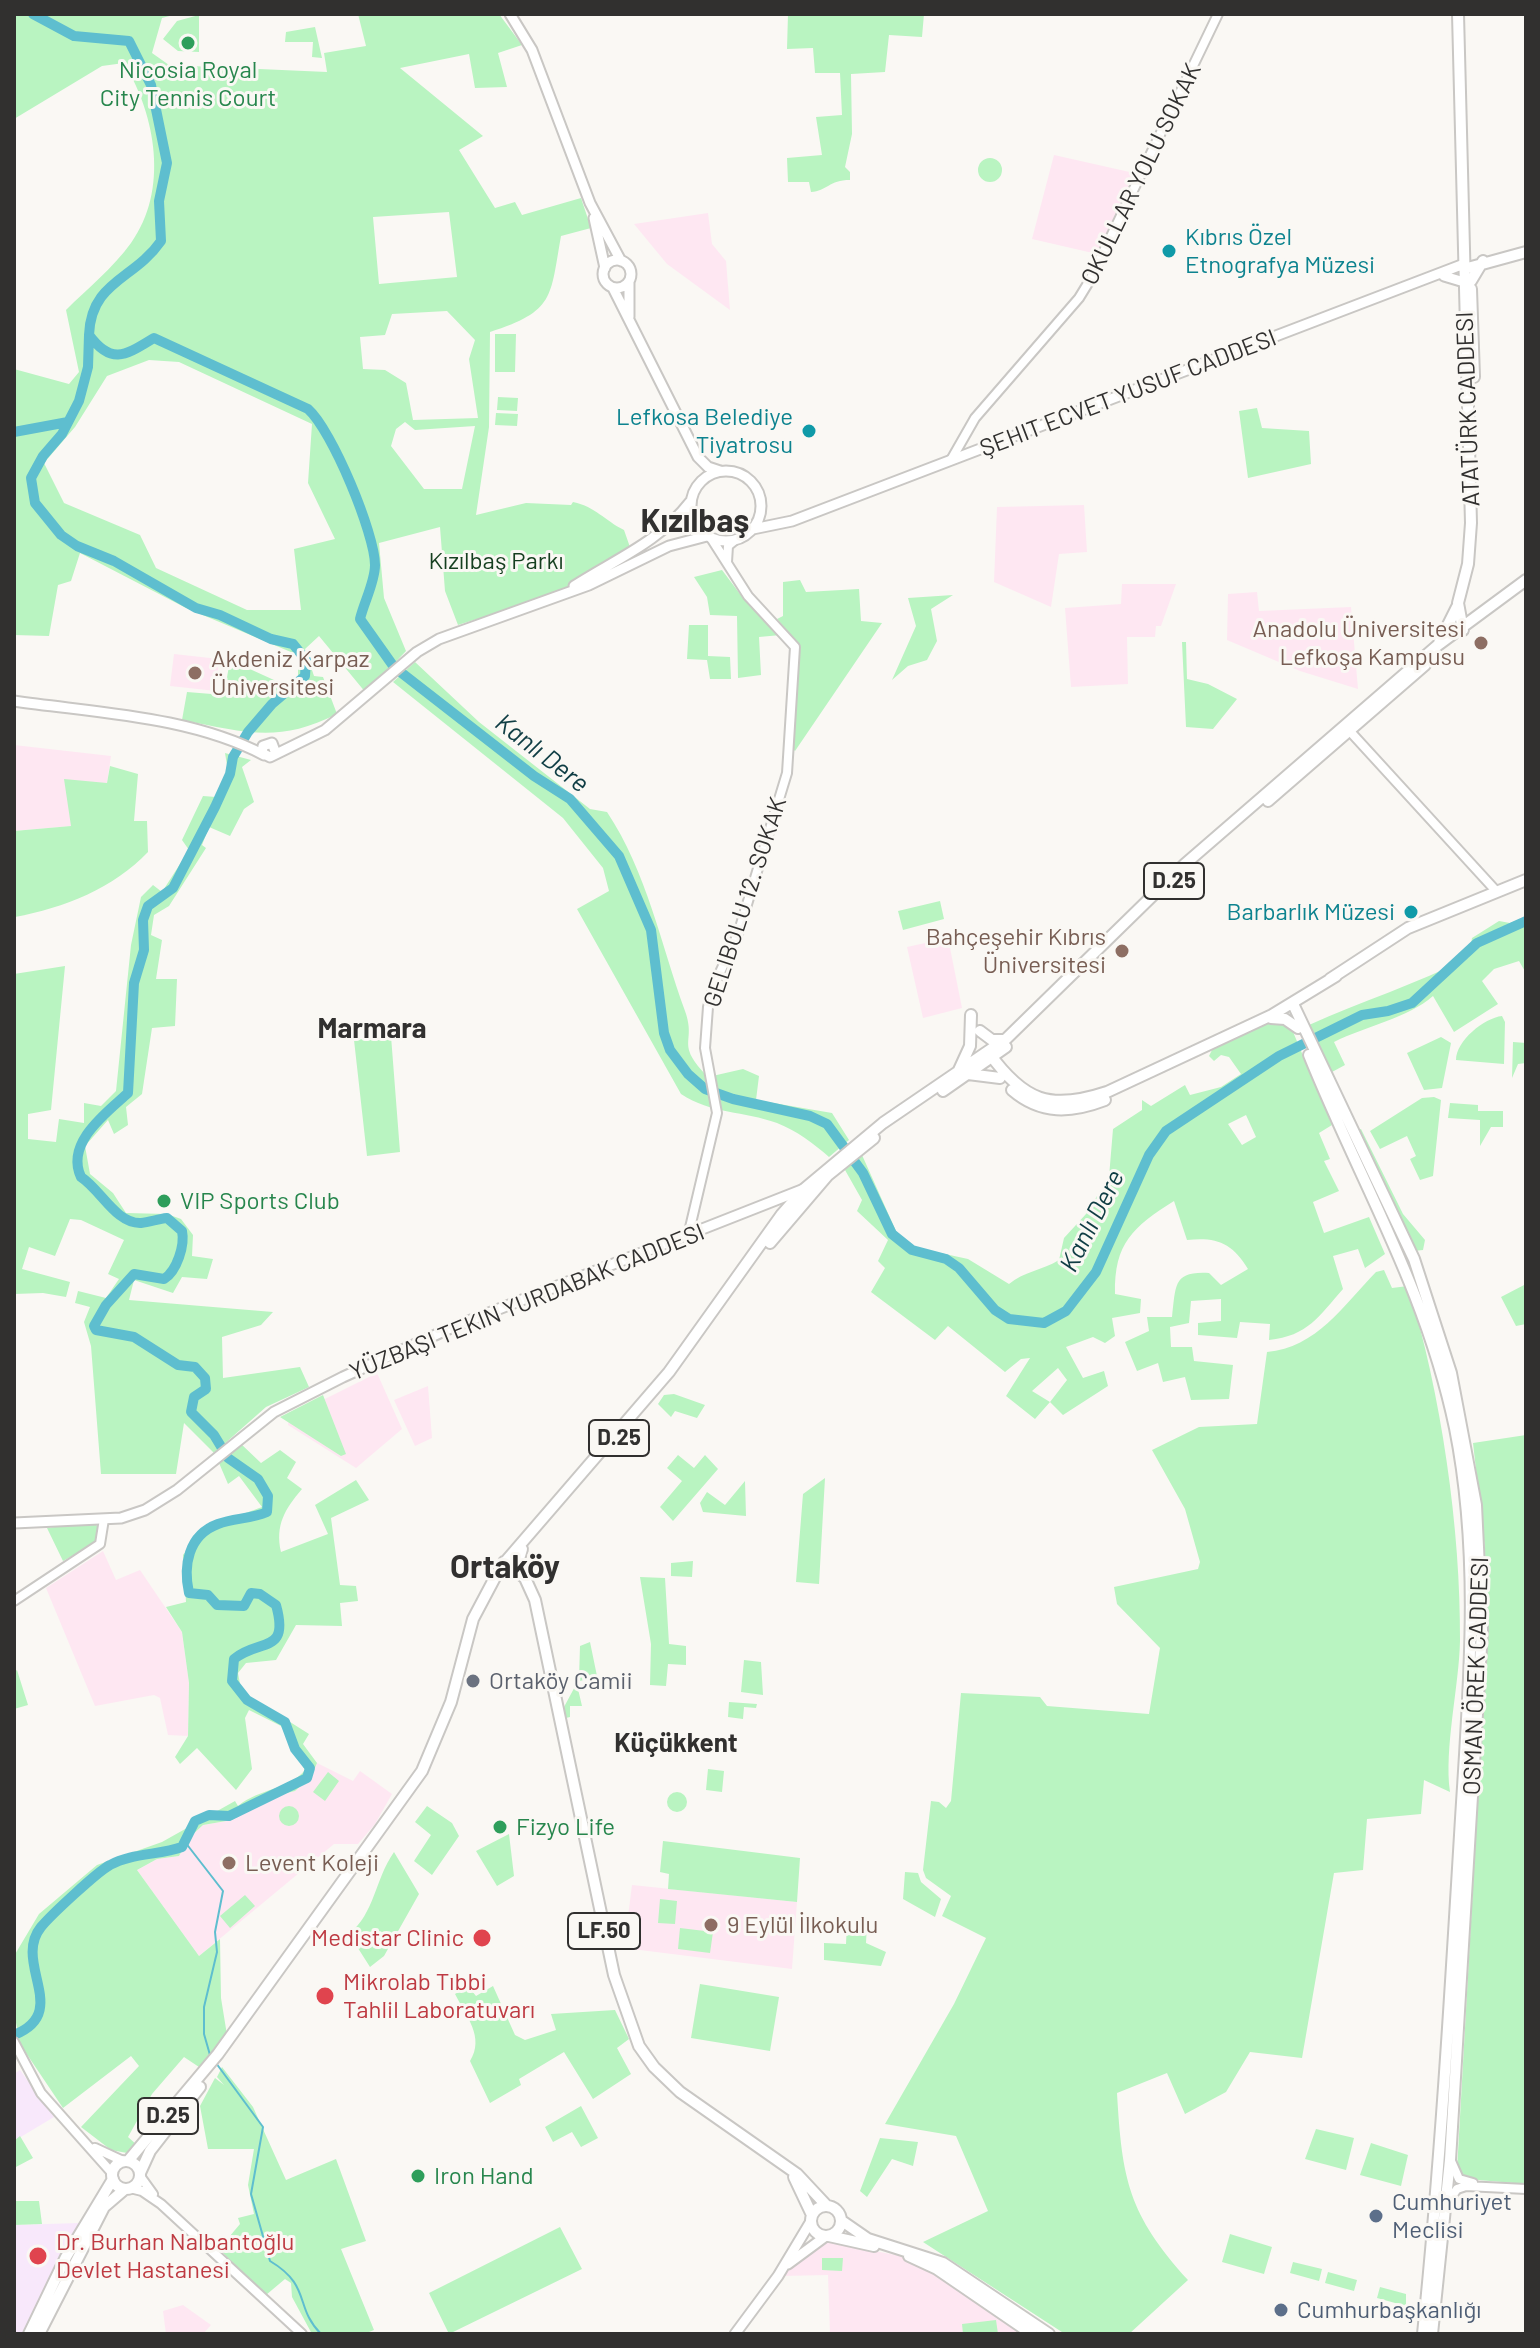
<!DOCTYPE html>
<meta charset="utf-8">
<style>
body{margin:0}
#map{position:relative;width:1540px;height:2348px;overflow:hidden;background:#faf8f4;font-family:Barlow,sans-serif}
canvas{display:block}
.frame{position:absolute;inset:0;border:16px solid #31302f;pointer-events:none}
</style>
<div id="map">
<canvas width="1540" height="2348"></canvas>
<div class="frame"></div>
</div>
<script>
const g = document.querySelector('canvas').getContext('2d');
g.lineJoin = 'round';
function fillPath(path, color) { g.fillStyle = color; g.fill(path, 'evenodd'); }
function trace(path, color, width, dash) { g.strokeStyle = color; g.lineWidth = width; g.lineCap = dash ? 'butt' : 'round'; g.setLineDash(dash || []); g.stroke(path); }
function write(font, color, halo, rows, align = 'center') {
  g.font = font + ' Barlow,sans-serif'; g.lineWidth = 6; g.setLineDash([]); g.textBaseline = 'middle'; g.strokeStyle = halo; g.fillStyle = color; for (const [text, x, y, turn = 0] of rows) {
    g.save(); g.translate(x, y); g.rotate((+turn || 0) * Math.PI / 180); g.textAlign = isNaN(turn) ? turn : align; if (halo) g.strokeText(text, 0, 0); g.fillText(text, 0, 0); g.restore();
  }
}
const education = new Path2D(`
 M1054,155L1134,173L1097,254L1032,239Z
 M708,213L712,244L726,261L730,310L667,264L634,224Z
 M1084,505L1087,552L1059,554L1051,607L994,582L997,507Z
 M1122,584H1176L1161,626H1156L1155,637H1127L1128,684L1071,687L1065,608L1121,604Z
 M1257,592L1259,611L1351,607L1358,689L1300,671L1227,640L1228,594Z
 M174,654L219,659L216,691L170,686Z
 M14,745L111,756L107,783L71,826L14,831Z
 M948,938L962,1008L923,1018L907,947Z
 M377,1373L402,1429L356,1468L288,1425L289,1417Z
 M428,1386L432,1438L415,1446L394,1400Z
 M103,1551L116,1580L140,1570L182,1632L189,1683L188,1736L168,1735L160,1698L154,1695L95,1706L46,1588Z
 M317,1763L353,1781L360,1771L392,1794L375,1824L358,1844H334L199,1956L137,1870L157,1859L179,1856L190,1837L203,1825L232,1820L267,1798L295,1791L311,1777Z
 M632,1885L797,1902L792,1969L624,1948Z
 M828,2242L911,2258L977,2299L1023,2334H830L828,2275L782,2276L791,2265Z
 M183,2305L211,2325L203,2334H166L163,2311Z`);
const medical = new Path2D(`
 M20,2070L54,2117L14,2141V2074Z
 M80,2223L22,2334H14V2225Z`);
const green = new Path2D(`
 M14,14H177L162,18L152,53L169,65L327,72L324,53L366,46L358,14H499L522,45L498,53L507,87L475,88L469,54L400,68L483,136L459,150L495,208L515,202L522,215L581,198L591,228L561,236C550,298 555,311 490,332L489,427L476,515L526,503L571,505L573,502C596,507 604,520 624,530L631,550C589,589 511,608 458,625L445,591L440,527L379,543L384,598L406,651L366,693L319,636L305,649L314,676L323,677L337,714C277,744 245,732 182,720L187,692L224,695L230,660L285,685L298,678V655L186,608L80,553L71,581L58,585L49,636L14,635V369L69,384L79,372L66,310C87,289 113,268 131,243C169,190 156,116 124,63L102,66L14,119ZM449,212L457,277L379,284L373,217ZM447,311L475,340L469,359L478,418L413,420L406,383L385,370L363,369L360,337L385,335L392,314ZM149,360L179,362L312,424L308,483L335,539L294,549L301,610H247L156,568L140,535L64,503L44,463L75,427L107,376ZM405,422L415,430L475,426L462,489H424L391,446L396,429Z
 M788,14H924L922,37L889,35L885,72L851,74L852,134L845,167L850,172V180C829,180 827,191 811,192L809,182H788L787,158L822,155L816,117L842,115L840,73H815L813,48L787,49Z
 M199,15V52L178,51L163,39L177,21Z
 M315,27L322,58L312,57L313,42H285L286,32Z
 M978 170a12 12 0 1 1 24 0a12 12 0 1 1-24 0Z
 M495,334H516L515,372H495Z
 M498,397L518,398L517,411L497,410Z
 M1257,408L1262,428L1309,431L1311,464L1248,478L1239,411Z
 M496,413L518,414L517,426L495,425Z
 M722,570L743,598L781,635L759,637L761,675L738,678L737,616L710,615L707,597L694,577Z
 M800,580L806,592L859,589L861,621L882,623L795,751L792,748L799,644L777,619L783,616V582Z
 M953,595L931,609L937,641L927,660L908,666L892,680L916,626L908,598Z
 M689,625H708V656L730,657L731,679H710L707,660L687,659Z
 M1182,642H1186L1187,679L1208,684L1237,699L1213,729L1186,727Z
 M415,662L479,722L590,809L607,812C647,872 661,945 685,1011C697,1044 674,1042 708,1077L743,1069L759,1076L756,1100L832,1113L849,1140L829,1157C813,1143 797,1131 777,1123C744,1111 711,1114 681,1094L577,909L609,891L603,868L563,818L393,682Z
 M225,753L251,760L242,767L254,802L244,809L230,836L209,827L202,845L206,848L169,906L154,915L151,935L162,940L156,979H177L175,1026L152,1028L142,1094L126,1107L128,1125L114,1134L108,1120L85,1146L90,1174L113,1193L126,1213L167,1214L181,1219L193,1235L192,1256L213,1259L207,1279L182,1277L173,1293L134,1280L129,1300L273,1312L261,1325L222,1337L223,1378L300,1367L309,1387L266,1407L214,1453L184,1423L176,1474H101L91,1346L84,1322L90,1307L75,1303L78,1291L106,1298L119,1279L108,1274L124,1240L81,1220L70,1219L55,1256L29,1247L22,1269L70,1282L66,1297L43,1293L14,1294V974L65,966L51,1110L28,1114V1139L56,1142L59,1119L84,1123V1103L101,1106L116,1091L131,945L141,897L153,885L162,892L189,850L182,840L203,796L216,797L228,771Z
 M110,766L138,774L134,821H147L148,852C114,888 64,908 15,917L14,831L71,826L64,779L107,783Z
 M940,901L944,919L903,930L898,911Z
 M1526,917V973L1519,961L1494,969L1482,981L1498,1004L1454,1032L1433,996C1408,1018 1366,1026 1334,1042L1345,1065L1332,1072L1309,1025C1362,1001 1417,984 1469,957L1472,938L1499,921L1510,923Z
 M1502,1016L1505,1022L1504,1064L1456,1060C1456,1041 1484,1018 1502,1016Z
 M1268,1019L1291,1027L1332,1125L1319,1133L1330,1159L1324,1161L1339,1191L1313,1202L1324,1233L1369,1217L1385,1254L1365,1268L1358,1249L1333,1256L1343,1289C1319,1316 1308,1336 1269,1340L1270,1324L1240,1322L1237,1338L1198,1335V1323L1221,1321V1299L1191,1301L1189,1323L1170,1327L1171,1347H1192L1194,1361L1233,1365L1229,1399L1191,1400L1185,1377L1163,1382L1158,1363L1137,1371L1125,1342L1149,1331L1147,1317H1172C1176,1285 1173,1271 1209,1273L1221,1285L1248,1269C1232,1243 1217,1237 1187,1240L1174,1201C1133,1227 1114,1243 1115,1294L1141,1299L1140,1313L1112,1318L1115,1336L1105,1343L1093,1337L1066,1347L1083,1378L1104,1371L1108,1386L1063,1415L1050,1402L1035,1419L1006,1396L1030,1358L1021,1359L1005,1372L948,1326L935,1340L871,1292L885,1268L878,1261L888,1240L857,1211L862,1200L845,1170L862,1155L896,1231L913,1247L968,1259L1009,1284C1023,1272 1043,1270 1059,1260L1064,1238L1086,1214L1100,1191L1108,1189L1113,1129L1142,1110V1100L1151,1106L1185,1085L1190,1095L1221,1087L1241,1074L1229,1057L1221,1055L1214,1061L1209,1056L1216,1042ZM1246,1115L1256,1137L1242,1145L1228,1124ZM1058,1368L1067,1380L1050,1402L1032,1391Z
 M391,1036L400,1152L367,1156L354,1040Z
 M1441,1037L1451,1043L1442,1088L1424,1090L1407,1053Z
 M1513,1042L1526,1043V1063L1518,1064L1512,1078Z
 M1434,1097L1441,1100L1433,1176L1420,1180L1410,1159L1416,1156L1407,1136L1380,1149L1370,1131L1422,1098Z
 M1450,1103L1478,1105V1111H1503V1127H1491L1480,1146V1120L1448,1118Z
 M1361,1129L1403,1214L1425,1240L1423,1250L1413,1251L1357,1130Z
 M1384,1270L1392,1288L1408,1286C1441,1392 1461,1530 1460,1641C1459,1687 1444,1748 1450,1792L1424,1780L1421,1814L1367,1819L1363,1870L1334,1873L1302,2058L1250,2052L1226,2092L1185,2114L1167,2073L1117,2093C1122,2179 1128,2214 1188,2280L1129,2334H1065L923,2242L988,2211L956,2136L885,2124L954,2004L986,1938L942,1916L951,1896L926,1878L923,1870L931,1801L939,1802L946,1808L951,1801L961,1693L1040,1697L1047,1706L1149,1714L1160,1648L1117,1604L1114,1587L1198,1569L1200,1562L1185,1509L1152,1450L1199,1427L1257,1424L1267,1352C1316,1348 1344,1305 1376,1272Z
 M1526,1284V1324L1516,1326L1501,1297Z
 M674,1394L705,1405L697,1418L675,1411L671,1417L658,1404L664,1395Z
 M323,1395L346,1454L341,1456L280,1417Z
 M1526,1435V2184L1466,2179L1457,2170L1487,1638L1485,1549L1473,1443Z
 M240,1443L261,1463L280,1450L296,1462L287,1478L302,1489C285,1509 275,1525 281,1552L328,1534L315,1505L356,1480L369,1500L331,1518L340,1585L356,1586L358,1601L340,1603L342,1626L296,1625L276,1660L246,1663L238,1673L241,1689L249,1696L309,1734L303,1744L317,1763L311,1777L295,1791L267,1798L232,1820L203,1825L190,1837L179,1856L157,1859L137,1870L199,1956L220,1939L221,1998L227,2035L202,2069L184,2057L152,2094L128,2137L137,2145L127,2153L111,2150L81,2127L139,2066L131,2056L63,2108L20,2044L14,2012V1956L39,1914L97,1865L162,1842L235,1801L238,1806C260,1788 289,1790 305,1770L281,1726L249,1710L245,1718L252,1769L236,1790L197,1748L180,1764L175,1757L188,1736L189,1683L182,1632L166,1607L186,1602L183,1555C217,1514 217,1525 262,1507L239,1476L228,1484L219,1463Z
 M678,1455L694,1468L705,1455L718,1469L673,1521L660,1507L682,1481L667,1468Z
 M825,1478L819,1584L796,1582L803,1494Z
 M745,1481L746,1516L703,1512L700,1503L707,1492L725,1505Z
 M92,1522L99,1527L97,1542L63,1561L47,1528Z
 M693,1561L692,1577L671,1576V1563Z
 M640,1577L665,1578L669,1644L686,1646V1665L668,1664L666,1686L650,1685L651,1644Z
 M590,1642L597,1676L580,1681L578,1689L582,1706H570V1717L566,1718L564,1707L579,1679L580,1646Z
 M744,1660L761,1662L763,1695L741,1692Z
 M17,1670L28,1705L14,1709V1672Z
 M729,1702L757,1704L756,1708L744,1707L743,1719L728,1717Z
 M708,1769L724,1771L722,1792L706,1790Z
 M328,1772L339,1781L325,1801L313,1792Z
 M667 1802a10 10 0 1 1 20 0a10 10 0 1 1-20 0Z
 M427,1806L452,1823L459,1836L432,1875L414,1861L431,1835L415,1822Z
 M279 1816a10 10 0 1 1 20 0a10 10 0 1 1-20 0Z
 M509,1834L514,1876L497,1886L476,1851Z
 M663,1841L800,1858L797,1902L668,1889L669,1874L660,1872Z
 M394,1852L419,1894L384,1956L370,1967L349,1934C375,1913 375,1879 394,1852Z
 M905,1872L918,1873L921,1882L941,1899L935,1917L903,1899Z
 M245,1895L255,1906L230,1928L220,1916Z
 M660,1899L677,1901L675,1924L658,1923Z
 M847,1923L867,1924L866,1943L886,1952L881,1966L824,1960V1943L846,1944Z
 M680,1928L713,1932L710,1953L678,1949Z
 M700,1984L779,1997L770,2051L691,2038Z
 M468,1986L476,1996L493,1986L515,2035L525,2040L556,2030L551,2014L615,2010L629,2039L617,2048L631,2074L593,2099L564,2052L519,2079L521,2085L490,2103L470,2061C485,2037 466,2016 455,1994Z
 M222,2067L253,2107L286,2180L336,2159L366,2241L341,2249L374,2330L364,2334H312L292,2297L291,2283L285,2279L266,2295L219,2249L240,2224L238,2218L254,2214L248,2185L254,2149H208L200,2106L215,2078L224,2085L217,2077Z
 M581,2106L598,2138L581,2147L572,2132L553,2142L545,2127Z
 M1316,2129L1354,2138L1346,2170L1305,2159Z
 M20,2136L33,2158L14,2168V2141Z
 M880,2138L918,2142L913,2166L892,2159L867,2197L860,2191Z
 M1371,2143L1408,2155L1401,2186L1360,2175Z
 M14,2201H39L42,2224L14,2225Z
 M560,2227L582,2269L449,2334L429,2293Z
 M1230,2234L1272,2247L1264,2274L1222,2262Z
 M822,2258H843L842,2271L822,2270Z
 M1293,2262L1322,2269L1319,2281L1290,2273Z
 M1328,2272L1357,2280L1354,2291L1325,2283Z
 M1380,2287L1406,2294V2306L1377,2298Z
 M996,2320L998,2334H963L962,2324Z`);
const stream = new Path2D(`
 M185,1842L223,1891L215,1932L217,1952L204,2007V2034L210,2055
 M216,2063L263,2127L251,2194L270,2261C312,2286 294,2307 321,2334`);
const river = new Path2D(`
 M33,14L74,36L129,41L151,85L167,163L159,201L161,241C134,280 91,281 89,335C112,366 126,355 154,338L308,409C332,430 375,534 375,565C375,582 364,602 360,619L394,667L534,776L570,799L619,856L651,930L664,1033L670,1050L688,1074L705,1089L733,1099L810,1116L827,1124L863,1173L892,1234L912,1250L946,1259L959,1268L995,1310L1009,1319L1044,1323L1066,1311L1096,1272L1149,1155L1166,1131L1279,1056L1362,1015L1388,1011L1412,1003L1477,943L1526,921
 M14,432L68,422
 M14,2035C72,2012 12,1963 41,1927C51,1915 97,1872 110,1865C131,1853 160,1855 182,1847L195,1821L209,1815L229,1816L307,1778L310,1768L295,1749L285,1722L247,1700L232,1681L234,1659C259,1638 290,1655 276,1605L260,1594L251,1593L244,1606L217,1605L208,1595L189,1593C183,1566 188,1535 218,1524C234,1518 251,1519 267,1512L268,1496L258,1479L228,1458L214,1435L191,1412L194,1397L206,1389L205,1378L195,1367L178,1365L134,1337L96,1330L94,1326L106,1305L134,1274L164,1279C177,1271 185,1245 182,1231L167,1218C158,1219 150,1222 141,1223C116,1224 101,1190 81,1177C65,1143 106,1113 128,1093L134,983L144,950L143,920L148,906L173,888L215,807L230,774L233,757L248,732L272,704L305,676L306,660L293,644L271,639L220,615L196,608L114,561L77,546L61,535L35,503L31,478L43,456L62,434L79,401L88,367L89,335`);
const tertiary = new Path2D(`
 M951,460L975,418L1079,298L1090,280L1218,14
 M727,562L728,546L734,541
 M1346,727L1497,892
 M688,1236L717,1113L705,1048L708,1007L714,985L738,934L787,773L795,647L748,596L711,538
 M14,1601L100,1544L104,1519
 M14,2042L41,2093L112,2173
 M95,2148L123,2161
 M1451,2161L1459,2179L1473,2183
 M140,2176L153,2194
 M130,2188L142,2191L161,2204L302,2334
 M1447,2203L1457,2189L1466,2186L1526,2189`);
const secondary = new Path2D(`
 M510,14L532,50L590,203L621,261
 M594,218L605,268
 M603 274a14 14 0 1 1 28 0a14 14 0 1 1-28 0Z
 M1444,276L1464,282
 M613,288L698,457L708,467L720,471
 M629,317V281
 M691 506a35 35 0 1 1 70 0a35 35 0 1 1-70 0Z
 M753,529L792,521L1464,264
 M574,586C616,559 659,542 690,502
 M14,701C96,713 190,716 264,755
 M276,754L272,743L263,746L262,753L270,757L325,730L417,652L439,639L589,585L669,546L707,536
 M14,1523L121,1518L145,1510L177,1490L274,1412L343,1377L453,1327L804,1189
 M788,2264L826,2236
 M735,2334L778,2276L811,2221`);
const primary = new Path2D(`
 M1458,14L1471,523L1468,564L1458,603L1463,630
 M1464,269L1526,252
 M1471,281L1483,261
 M1471,289L1474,377
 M1439,643L1457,607
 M1268,801L1425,665
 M1330,979L1408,928L1526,880
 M1293,1004L1414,1259L1451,1373L1476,1505L1482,1631L1450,2160L1432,2334
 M1271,1018L1285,1019L1298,1028
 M980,1031L992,1040H1003
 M989,1053C1024,1101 1050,1111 1107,1092L1272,1015L1336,976
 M1309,1055C1361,1184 1426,1289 1455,1428C1482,1563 1468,1699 1460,1835C1450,2002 1440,2168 1423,2334
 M959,1070L970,1046L971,1015
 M968,1074L1000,1078
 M1012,1090C1041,1115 1071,1113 1105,1100
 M943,1091L1006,1047
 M770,1243L828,1175L874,1138
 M522,1549L519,1559L522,1574
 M504,1562L525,1578L535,1600L614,1975L639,2046L654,2067L680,2092L797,2174L826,2205
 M128,2161L218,2054L422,1771L451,1702L473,1619L500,1568L669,1372L782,1214L804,1189L883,1123L1006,1039L1185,864L1438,645L1526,580
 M112 2175a14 14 0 1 1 28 0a14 14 0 1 1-28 0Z
 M140,2173L150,2151L200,2087
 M794,2177L812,2215
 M811 2221a15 15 0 1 1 30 0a15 15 0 1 1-30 0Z
 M842,2221L868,2239L943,2263L1049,2334
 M829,2236L874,2246
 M909,2256L937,2269L1032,2334
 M29,2334L66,2257L113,2179
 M39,2334L104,2207L125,2189`);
const markers = [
 [188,43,8,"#2e9e5b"],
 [1169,251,8,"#0f9aa8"],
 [809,431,8,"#0f9aa8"],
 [1481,643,8,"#8d6e63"],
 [195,673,8,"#8d6e63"],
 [1411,912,8,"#0f9aa8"],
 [1122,951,8,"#8d6e63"],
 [164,1201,8,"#2e9e5b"],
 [473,1681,8,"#6b7280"],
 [500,1827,8,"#2e9e5b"],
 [229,1863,8,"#8d6e63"],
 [711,1925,8,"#8d6e63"],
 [482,1938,10,"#e0444e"],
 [325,1996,10,"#e0444e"],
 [418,2176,8,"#2e9e5b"],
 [1376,2216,8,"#5c6f8a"],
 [38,2256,10,"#e0444e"],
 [1281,2310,8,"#5c6f8a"]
];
const shields = [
 [1174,881,60],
 [619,1438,60],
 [604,1931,72],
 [168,2116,60]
];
const shieldNames = [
 ["D.25",1174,881],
 ["D.25",619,1438],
 ["LF.50",604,1931],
 ["D.25",168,2116]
];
const leisureNames = [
 ["Nicosia Royal",188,70,"center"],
 ["City Tennis Court",188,98,"center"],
 ["VIP Sports Club",180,1201],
 ["Fizyo Life",516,1827],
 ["Iron Hand",434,2176]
];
const streetNames = [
 ["OKULLAR YOLU SOKAK",1141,174,-64],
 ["ŞEHIT ECVET YUSUF CADDESI",1128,393,-21],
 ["ATATÜRK CADDESI",1468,409,-92],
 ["GELIBOLU 12. SOKAK",745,902,-72],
 ["YÜZBAŞI TEKIN YURDABAK CADDESI",527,1302,-22],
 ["OSMAN ÖREK CADDESI",1476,1676,-88]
];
const cultureNames = [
 ["Kıbrıs Özel",1185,237,"left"],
 ["Etnografya Müzesi",1185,265,"left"],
 ["Lefkosa Belediye",793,417],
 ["Tiyatrosu",793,445],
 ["Barbarlık Müzesi",1395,912]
];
const parkNames = [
 ["Kızılbaş Parkı",496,561]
];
const educationNames = [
 ["Anadolu Üniversitesi",1465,629,"right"],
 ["Lefkoşa Kampusu",1465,657,"right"],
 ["Akdeniz Karpaz",211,659],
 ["Üniversitesi",211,687],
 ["Bahçeşehir Kıbrıs",1106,937,"right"],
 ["Üniversitesi",1106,965,"right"],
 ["Levent Koleji",245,1863],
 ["9 Eylül İlkokulu",727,1925]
];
const worshipNames = [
 ["Ortaköy Camii",489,1681]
];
const healthNames = [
 ["Medistar Clinic",464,1938,"right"],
 ["Mikrolab Tıbbi",343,1982],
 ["Tahlil Laboratuvarı",343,2010],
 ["Dr. Burhan Nalbantoğlu",56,2242],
 ["Devlet Hastanesi",56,2270]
];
const serviceNames = [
 ["Cumhuriyet",1392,2202],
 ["Meclisi",1392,2230],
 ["Cumhurbaşkanlığı",1297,2310]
];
const waterNames = [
 ["Kanlı Dere",542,753,38],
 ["Kanlı Dere",1092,1221,-63]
];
const neighbourhoodNames = [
 ["Küçükkent",676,1743]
];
const quarterNames = [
 ["Marmara",372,1029]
];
const districtNames = [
 ["Kızılbaş",695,521],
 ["Ortaköy",505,1567]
];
fillPath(education, '#fee7f2');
fillPath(medical, '#f8e8fb');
fillPath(green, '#b9f4c1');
trace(stream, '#5ebecf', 2);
trace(river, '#5ebecf', 10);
trace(tertiary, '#c9c7c4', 12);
trace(secondary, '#c9c7c4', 13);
trace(primary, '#c9c7c4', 14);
trace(tertiary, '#fff', 8);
trace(secondary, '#fff', 9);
trace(primary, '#fff', 10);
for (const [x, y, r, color] of markers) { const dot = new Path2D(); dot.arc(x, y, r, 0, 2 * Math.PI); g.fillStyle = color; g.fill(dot); trace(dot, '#faf8f4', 3); }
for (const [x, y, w] of shields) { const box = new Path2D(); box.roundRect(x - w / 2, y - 18, w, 36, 6); g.fillStyle = '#faf8f4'; g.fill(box); trace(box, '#31302f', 2); }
write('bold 22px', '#31302f', null, shieldNames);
write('24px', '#27864d', '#faf8f4', leisureNames, 'left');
write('24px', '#31302f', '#faf8f4', streetNames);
write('24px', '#0d838f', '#faf8f4', cultureNames, 'right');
write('24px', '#153f1f', '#faf8f4', parkNames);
write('24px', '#785e54', '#faf8f4', educationNames, 'left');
write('24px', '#5b616d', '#faf8f4', worshipNames, 'left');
write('24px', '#be3a42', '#faf8f4', healthNames, 'left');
write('24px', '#4e5e75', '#faf8f4', serviceNames, 'left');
write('italic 26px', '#0f3d44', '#faf8f4', waterNames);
write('bold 26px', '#31302f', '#faf8f4', neighbourhoodNames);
write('bold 28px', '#31302f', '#faf8f4', quarterNames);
write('bold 32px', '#31302f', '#faf8f4', districtNames);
</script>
